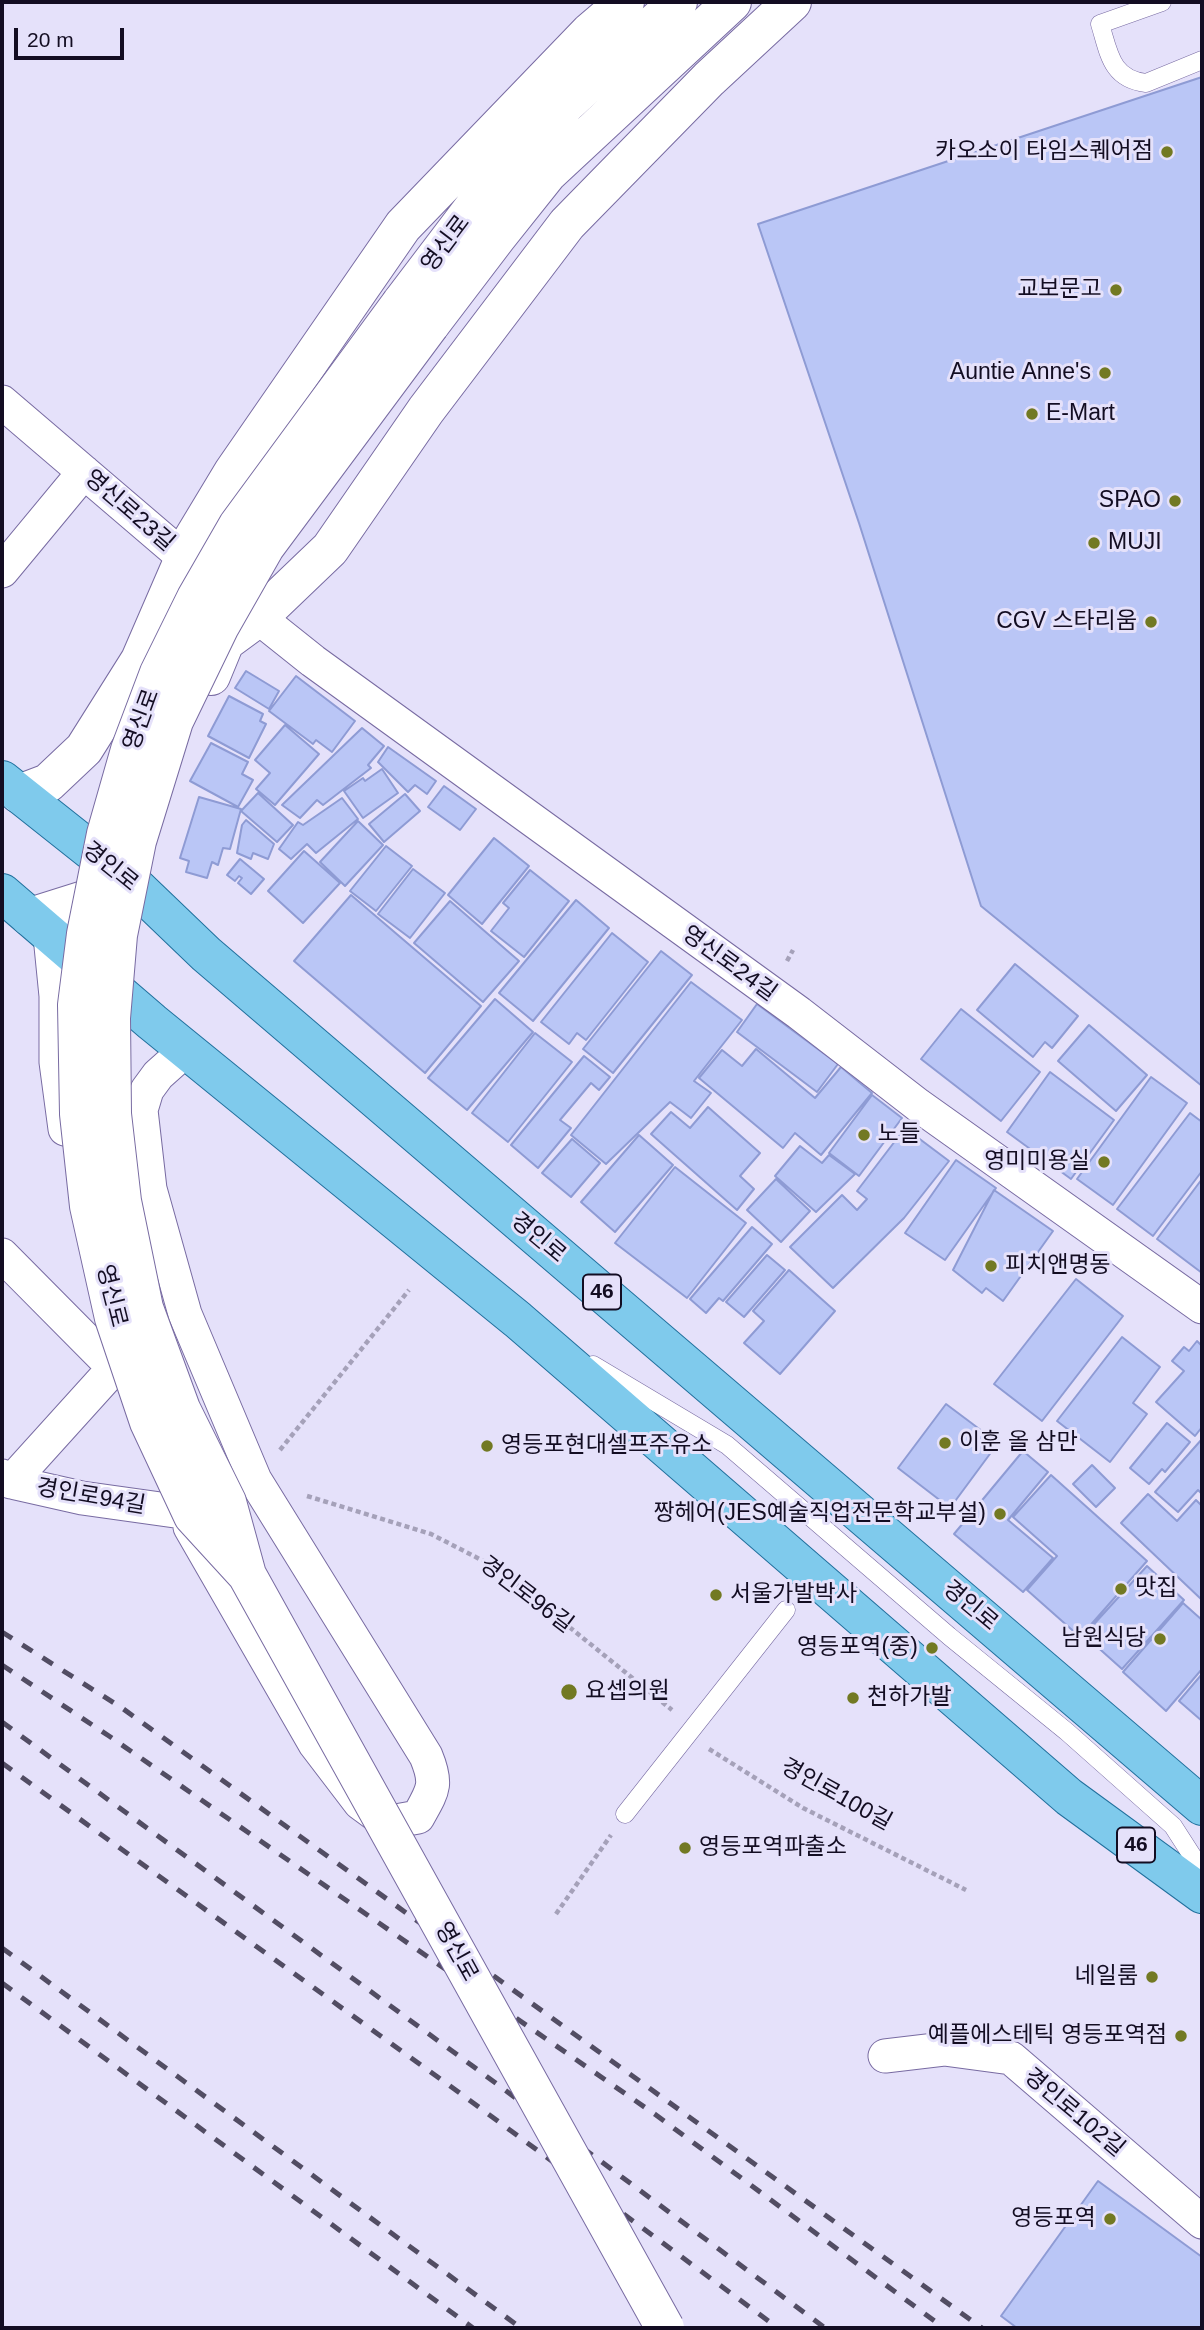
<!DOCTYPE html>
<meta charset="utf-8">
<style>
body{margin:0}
#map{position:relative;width:1204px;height:2330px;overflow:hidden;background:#e5e1fa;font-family:Arial,sans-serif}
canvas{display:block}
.frame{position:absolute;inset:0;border:4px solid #130d22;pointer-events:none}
.scale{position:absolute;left:14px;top:28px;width:110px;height:32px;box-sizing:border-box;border:4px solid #130d22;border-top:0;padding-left:9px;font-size:21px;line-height:24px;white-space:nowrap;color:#130d22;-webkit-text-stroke:5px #e5e1fa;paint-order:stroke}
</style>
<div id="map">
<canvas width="1204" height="2330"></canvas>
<div class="frame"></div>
<div class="scale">20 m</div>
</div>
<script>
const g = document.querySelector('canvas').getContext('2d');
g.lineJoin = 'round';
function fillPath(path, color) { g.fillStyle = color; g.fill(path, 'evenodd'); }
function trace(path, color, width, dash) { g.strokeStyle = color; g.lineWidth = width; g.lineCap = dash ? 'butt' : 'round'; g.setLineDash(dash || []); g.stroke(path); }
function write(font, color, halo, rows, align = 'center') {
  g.font = font + ' Arial,"Noto Sans KR",sans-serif'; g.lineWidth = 6; g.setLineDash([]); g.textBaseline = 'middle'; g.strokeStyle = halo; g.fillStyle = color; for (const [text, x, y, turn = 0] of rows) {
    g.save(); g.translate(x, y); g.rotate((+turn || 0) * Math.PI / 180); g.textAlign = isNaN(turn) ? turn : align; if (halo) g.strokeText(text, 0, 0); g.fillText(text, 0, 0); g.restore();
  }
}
const building = new Path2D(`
 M1202,77V1086L981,906L859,523L758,224Z
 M246,671L279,691L269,709L235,688Z
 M296,676L355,721L332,752L316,740L313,744L269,711Z
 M229,696L263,714L260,721L266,724L249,758L208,736Z
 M285,725L319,754L275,805L256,789L270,773L255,760Z
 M362,728L384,746L368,765L371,768L323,805L317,800L300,818L282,805Z
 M211,743L248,762L242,774L253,780L238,807L190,781Z
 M388,747L436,781L427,794L415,785L408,792L378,762Z
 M382,769L398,793L363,818L344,791L363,778L365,781Z
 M444,786L476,809L460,830L428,807Z
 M258,793L293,825L277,842L241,811Z
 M405,794L420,811L384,842L369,824Z
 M199,797L241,809L230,849L223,848L218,865L212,862L207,878L186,872L189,861L180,858Z
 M342,798L358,819L316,853L307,844L291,859L279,849L298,822L303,825Z
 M246,820L274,844L268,859L253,853L251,859L237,853L242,825Z
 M358,821L383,845L345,886L320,862Z
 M494,838L529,866L482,924L448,895Z
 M386,846L412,866L376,911L350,891Z
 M304,851L340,883L303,923L268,891Z
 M240,859L264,879L251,894L238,883L242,878L239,876L235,881L227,875Z
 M413,869L445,893L410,938L378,914Z
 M530,870L569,901L524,957L491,931L509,908L503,903Z
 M351,895L481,1006L425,1073L294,961Z
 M576,900L609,928L533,1021L499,993Z
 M450,901L519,961L483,1002L414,943Z
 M612,933L648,962L586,1040L577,1033L569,1044L541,1022Z
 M661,951L692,975L613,1073L583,1049Z
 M1015,964L1078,1016L1052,1048L1045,1042L1033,1057L977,1010Z
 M691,982L742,1020L694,1081L711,1093L691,1118L670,1102L606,1164L571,1135Z
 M495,999L533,1032L467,1110L428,1078Z
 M757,1004L838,1064L817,1092L737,1032Z
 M961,1009L1040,1072L1001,1121L921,1059Z
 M1089,1025L1147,1075L1116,1111L1058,1061Z
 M535,1033L572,1062L508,1142L472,1113Z
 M756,1049L815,1098L841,1067L872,1093L821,1155L795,1133L783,1148L699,1078L722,1050L742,1066Z
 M584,1056L610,1077L599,1090L591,1083L560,1120L571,1128L538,1168L511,1145Z
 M1050,1072L1114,1120L1071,1179L1007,1132Z
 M1151,1077L1187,1103L1113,1205L1077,1179Z
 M872,1095L902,1118L859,1176L829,1153Z
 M708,1107L760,1153L740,1176L754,1189L737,1210L651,1134L671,1112L690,1128Z
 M1190,1113L1202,1122V1171L1153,1236L1117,1209Z
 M905,1128L949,1161L904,1218L833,1288L790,1247L842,1195L857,1210L867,1199L857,1191Z
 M639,1135L673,1165L615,1232L581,1202Z
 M572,1139L600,1163L571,1197L542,1173Z
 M800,1146L822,1163L829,1155L855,1174L816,1212L775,1176Z
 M956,1160L996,1188L945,1260L905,1233Z
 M675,1167L746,1223L687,1298L615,1243Z
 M776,1179L810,1211L781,1242L747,1210Z
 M1202,1179V1273L1157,1239Z
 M994,1190L1053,1231L1003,1301L986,1288L982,1293L953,1270Z
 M752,1227L772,1244L723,1301L719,1298L706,1313L690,1299Z
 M767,1255L785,1270L744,1317L726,1302Z
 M789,1270L835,1311L780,1374L744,1343L764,1321L753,1311Z
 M1076,1279L1123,1316L1042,1421L994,1384Z
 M1122,1337L1160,1367L1133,1403L1147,1414L1110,1462L1057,1421Z
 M1197,1341L1202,1346V1427L1195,1436L1156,1402L1184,1371L1172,1361L1184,1347L1189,1351Z
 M946,1404L998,1443L950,1508L898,1468Z
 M1167,1423L1190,1442L1165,1472L1162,1469L1149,1484L1130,1468Z
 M1202,1439V1494L1198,1490L1178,1512L1155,1492Z
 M1023,1451L1048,1472L1008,1520L1053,1558L1023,1592L954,1534Z
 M1092,1465L1115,1488L1096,1507L1073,1484Z
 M1051,1475L1147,1561L1080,1637L1027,1590L1057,1556L1013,1517Z
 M1148,1494L1177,1521L1196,1500L1202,1506V1600L1121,1523Z
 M1147,1566L1184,1600L1122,1669L1084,1635Z
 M1183,1603L1202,1620V1669L1166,1711L1123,1672Z
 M1202,1674V1721L1179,1701Z
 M1098,2181L1202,2257V2328H1017L1001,2316Z`);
const path = new Path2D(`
 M787,961L793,950
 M280,1450L409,1290
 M307,1496L431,1534L495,1567L672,1710
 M709,1749L803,1808L966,1890
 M556,1914L611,1835`);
const service = new Path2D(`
 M1162,2L1100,24C1109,53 1111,79 1146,83L1202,60
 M593,1365L727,1445L949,1636L1066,1731L1173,1826L1202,1871
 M625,1814L786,1610`);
const minor = new Path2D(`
 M2,402L202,573
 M2,571L84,472
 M239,602L313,661L799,1013L918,1105L1202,1307
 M50,936L56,996V1062L65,1129
 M186,1050L158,1075L147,1090L141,1110L150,1189L185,1314L255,1480L426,1756C438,1785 433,1790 418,1817L396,1821L379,1817L360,1803L315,1744L190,1527
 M2,1255L114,1368
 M2,1476L11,1482L82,1498L182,1512
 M11,1482L114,1368
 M885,2056L944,2049L1011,2058L1202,2222`);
const secondary = new Path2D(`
 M401,303L486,191L525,148L566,104L678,2
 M430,325L497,237L548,173L732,2
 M211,676L225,642L259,617L330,549L426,410L567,224L709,79L792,2
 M19,794L48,783L84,749L140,660L192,540L233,472L403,226L590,32L625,2
 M30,917L122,888`);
const primary = new Path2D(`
 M2,780L133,884L206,954L1202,1806
 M2,893L152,1022L518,1320L1069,1797L1202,1894`);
const rail = new Path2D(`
 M2,1632L122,1708L982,2328
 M2,1665L109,1736L656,2115L944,2328
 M2,1722L474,2067L825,2328
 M2,1763L457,2091L778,2328
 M2,1948L521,2328
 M2,1983L473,2328`);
const secondaryBridge = new Path2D(`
 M401,303L238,525L196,598L159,673L130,750L106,834L86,934L77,1005L79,1114L89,1206L114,1318L149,1422L193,1516L247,1575L227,1502L181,1409L144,1308L122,1201L112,1114L111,1018L118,935L137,841L174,721L220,626L265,547L430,325
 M247,1575L665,2328`);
const markers = [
 [1167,152,7,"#727923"],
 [1116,290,7,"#727923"],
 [1105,373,7,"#727923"],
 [1032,414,7,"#727923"],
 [1175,501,7,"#727923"],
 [1094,543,7,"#727923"],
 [1151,622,7,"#727923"],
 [864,1135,7,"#727923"],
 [1104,1162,7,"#727923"],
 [991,1266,7,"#727923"],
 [945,1443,7,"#727923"],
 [487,1446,7,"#727923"],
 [1000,1514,7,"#727923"],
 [1121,1589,7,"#727923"],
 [716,1595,7,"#727923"],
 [1160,1639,7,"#727923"],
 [932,1648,7,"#727923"],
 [569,1692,9,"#727923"],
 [853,1698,7,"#727923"],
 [685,1848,7,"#727923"],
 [1152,1977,7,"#727923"],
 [1181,2036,7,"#727923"],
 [1110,2219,7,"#727923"]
];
const shields = [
 [602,1292,38],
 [1136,1845,38]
];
const shieldNames = [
 ["46",602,1292],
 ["46",1136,1845]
];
const poiNames = [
 ["카오소이 타임스퀘어점",1153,152],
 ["교보문고",1102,290],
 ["Auntie Anne's",1091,373],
 ["E-Mart",1046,414,"left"],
 ["SPAO",1161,501],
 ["MUJI",1108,543,"left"],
 ["CGV 스타리움",1137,622],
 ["노들",878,1135,"left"],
 ["영미미용실",1090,1162],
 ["피치앤명동",1005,1266,"left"],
 ["이훈 올 삼만",959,1443,"left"],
 ["영등포현대셀프주유소",501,1446,"left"],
 ["짱헤어(JES예술직업전문학교부설)",986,1514],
 ["맛집",1135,1589,"left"],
 ["서울가발박사",730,1595,"left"],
 ["남원식당",1146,1639],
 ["영등포역(중)",918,1648],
 ["요셉의원",585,1692,"left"],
 ["천하가발",867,1698,"left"],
 ["영등포역파출소",699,1848,"left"],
 ["네일룸",1138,1977],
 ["예플에스테틱 영등포역점",1167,2036],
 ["영등포역",1096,2219]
];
const streetNames = [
 ["영신로",446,244,-53],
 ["영신로23길",129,511,41],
 ["영신로",142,720,-70],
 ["경인로",110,867,39],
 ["영신로24길",729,964,36],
 ["경인로",538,1238,40],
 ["영신로",111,1296,76],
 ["경인로94길",91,1497,10],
 ["경인로96길",526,1595,37],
 ["경인로",970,1606,40],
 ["경인로100길",836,1795,29],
 ["영신로",456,1952,61],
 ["경인로102길",1074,2113,40]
];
fillPath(building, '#bac6f6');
trace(building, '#8e9bd4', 2);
trace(service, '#786ba2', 19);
trace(minor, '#786ba2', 35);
trace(secondary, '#786ba2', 40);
trace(primary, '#21709d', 40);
trace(path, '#a5a1b9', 4.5, [5, 3.5]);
trace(service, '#fff', 18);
trace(minor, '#fff', 33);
trace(secondary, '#fff', 38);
trace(primary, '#7fcaec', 38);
trace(rail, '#524d63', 5, [12, 12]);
trace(secondaryBridge, '#786ba2', 40, []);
trace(secondaryBridge, '#fff', 38);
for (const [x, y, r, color] of markers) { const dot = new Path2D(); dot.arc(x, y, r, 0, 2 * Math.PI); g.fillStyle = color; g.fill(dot); trace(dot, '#e5e1fa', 2.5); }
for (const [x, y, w] of shields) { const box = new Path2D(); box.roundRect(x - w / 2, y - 17.5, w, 35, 5); g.fillStyle = '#e5e1fa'; g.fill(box); trace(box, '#130d22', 2); }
write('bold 21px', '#130d22', null, shieldNames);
write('23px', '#130d22', '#e5e1fa', poiNames, 'right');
write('23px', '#130d22', '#e5e1fa', streetNames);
</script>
